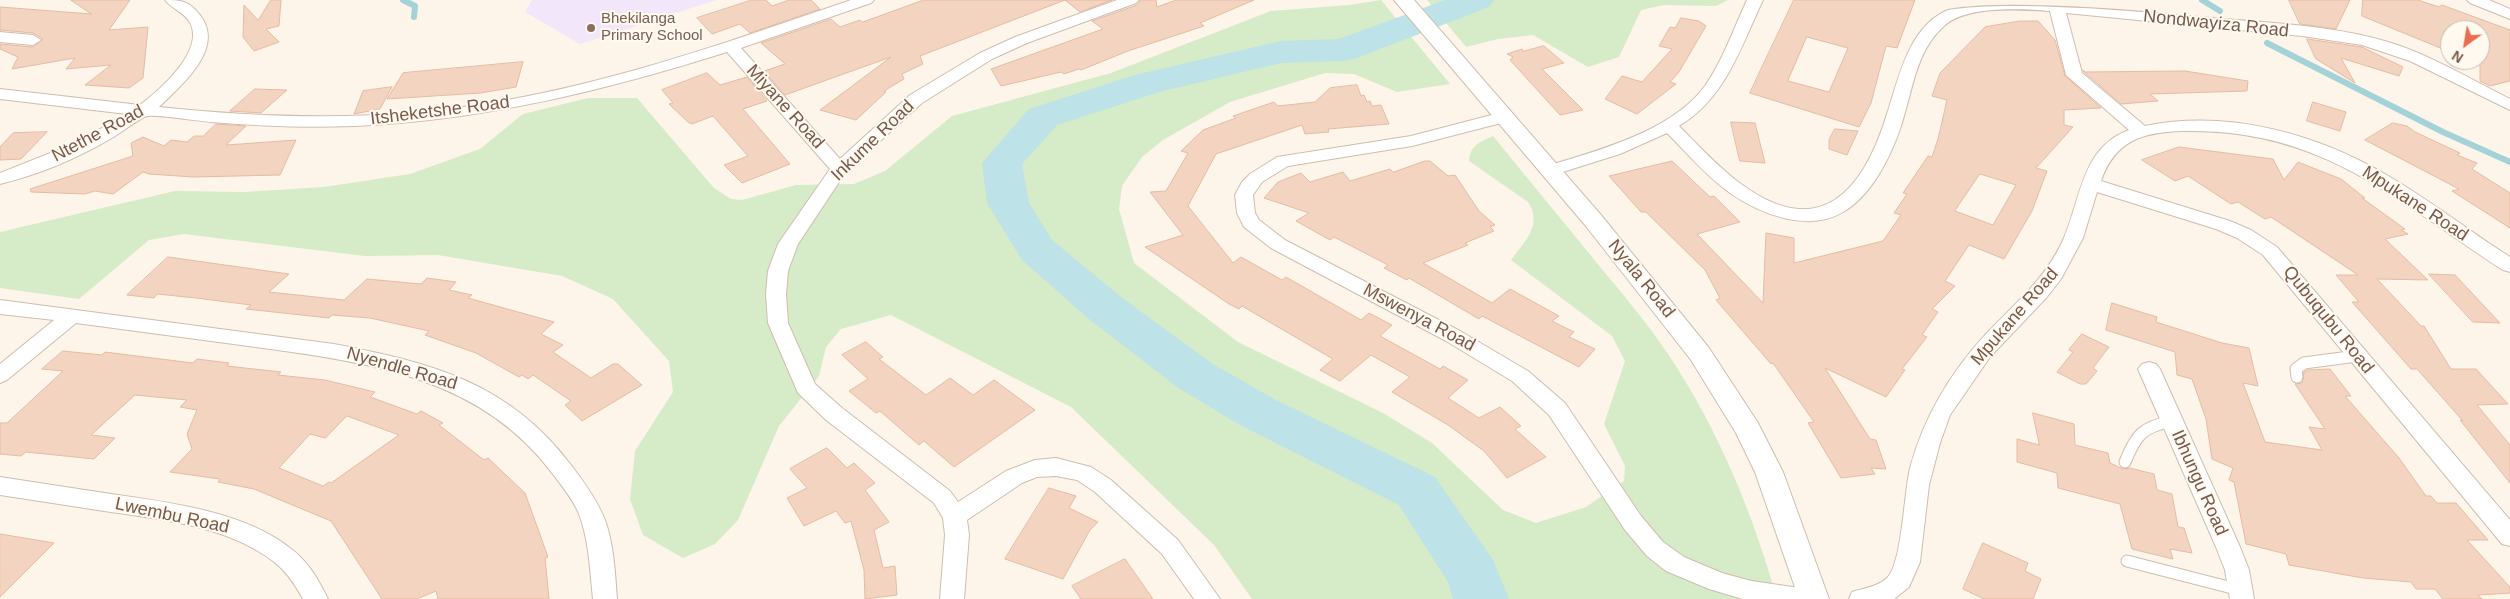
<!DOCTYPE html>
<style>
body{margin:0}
#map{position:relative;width:2510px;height:599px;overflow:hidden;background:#fdf5e9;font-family:Arial,sans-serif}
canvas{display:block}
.north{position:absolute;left:2440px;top:20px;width:50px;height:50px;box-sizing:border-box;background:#fff9f0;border:1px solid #c9baae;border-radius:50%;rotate:212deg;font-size:14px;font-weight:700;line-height:20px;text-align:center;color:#785b4c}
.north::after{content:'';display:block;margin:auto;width:18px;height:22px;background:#e76e4e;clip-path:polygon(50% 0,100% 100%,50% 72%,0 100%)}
</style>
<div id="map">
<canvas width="2510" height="599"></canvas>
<div class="north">N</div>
</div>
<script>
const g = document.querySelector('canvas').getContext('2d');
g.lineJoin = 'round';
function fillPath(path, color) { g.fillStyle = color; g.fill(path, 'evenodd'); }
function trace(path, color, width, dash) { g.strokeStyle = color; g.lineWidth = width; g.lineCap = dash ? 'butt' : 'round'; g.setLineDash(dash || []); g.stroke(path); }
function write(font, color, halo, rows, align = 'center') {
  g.font = font + ' Arial,sans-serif'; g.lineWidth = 4; g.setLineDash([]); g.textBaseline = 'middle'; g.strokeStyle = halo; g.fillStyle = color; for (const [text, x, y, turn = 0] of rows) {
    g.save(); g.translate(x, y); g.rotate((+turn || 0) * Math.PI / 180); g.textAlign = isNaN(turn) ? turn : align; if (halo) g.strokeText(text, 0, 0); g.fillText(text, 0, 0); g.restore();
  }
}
const education = new Path2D(`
 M532,0H716L580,44L525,12Z`);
const green = new Path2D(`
 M1381,0L1450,84L1397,92L1354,74L1325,73L1230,102L1163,140L1142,157L1122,186L1119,209L1134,263L1238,342L1383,413L1432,443L1503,510L1536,523L1586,507L1624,481L1625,466L1604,424L1625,361L1612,336L1511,260C1525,241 1543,225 1528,202L1469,161C1470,145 1480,142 1493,136C1527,178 1562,220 1596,262C1622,293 1648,324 1670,357C1719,431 1753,514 1777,599H1252L1214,545L1071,407L891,315L841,329L826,347L819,376L779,426L738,520L715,544L683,558L643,535L630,499L635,451L673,392L669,361L613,299L562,276L438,255L365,256L184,234L149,240L79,299L0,288V232L175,191L244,192L324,187L410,174L480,149L523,114L588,98H637L714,188L731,199L742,200L796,185L854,184L885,171L952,116L1111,73L1271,11L1349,5Z
 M1427,0H1728L1716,6L1664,5L1641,10L1619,57L1588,67L1533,35L1498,39L1466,47Z`);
const stream = new Path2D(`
 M403,0L415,6L414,17
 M2202,0L2220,11
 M2267,43L2443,132L2510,162`);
const river = new Path2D(`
 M1445,0H1494L1489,7L1357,58L1344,61L1281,63L1159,92L1057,125L1022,164L1029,203L1052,240L1121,297L1211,363L1274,399L1435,477L1493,560L1509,599H1453L1448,582L1399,505L1240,425L1177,387L1089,319L1022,260L987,203L982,163L1029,109L1135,75L1281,41L1339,39Z`);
const building = new Path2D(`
 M71,0H130L109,30L148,27L143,78L129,88L85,85L111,65L66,69L75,58L12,69L18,57L0,49V44L33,47L43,39L33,33L0,30V7L91,14Z
 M271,0H281L279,26L266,29L279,42L254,51L243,37L244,5L258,20Z
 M752,0H766L772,6L789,0H811L820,9L750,33L740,24L712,34L697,18Z
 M924,0H1112L1080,12L1065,0L920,56L923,64L902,74L904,79L884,91L886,92L856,120L820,110L891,57L785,95L764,71L785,64L761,43L831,19L840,27L860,20L862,22Z
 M1141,0H1156L1157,7L1176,0H1254L1200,23L1204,26L1128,51L1081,70L1079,69L1064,74L1061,72L1001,86L991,69L1103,29L1092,21L1137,5Z
 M1794,0H1915L1897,48L1886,46L1871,103L1859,127L1750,93ZM1807,37L1848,48L1829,92L1788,81Z
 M2289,0H2350L2336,29L2300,24Z
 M2363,0H2418L2439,7L2442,5L2510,30V81L2490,86L2480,81V65L2469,60H2480V30H2450V52L2362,16Z
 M1681,18L1699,21L1706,26L1679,72L1670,82L1676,84L1637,114L1605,99L1622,76L1642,82L1672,49L1659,46L1670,27L1675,28Z
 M2020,21H2038L2055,40L2065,76L2101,108L2064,110V125L2073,127L2036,168L2047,171L2032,211L2004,259L1969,245L1945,281L1955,286L1932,309L1938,312L1922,335L1927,337L1902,369L1905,370L1886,397L1825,368L1870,439L1876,440L1886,469L1871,468L1875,474L1841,478L1808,423L1814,422L1773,363L1771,364L1716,300L1720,298L1705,270L1646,212H1641L1609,176L1672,161L1710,197L1714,196L1740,222L1697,234L1763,303L1766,233L1794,238V263L1883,241L1901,215L1894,213L1907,194L1903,193L1928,156L1932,157L1938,139L1947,100L1932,96L1940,73L1985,27ZM1980,174L2016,185L1993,225L1955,211Z
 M2307,39L2362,47L2403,67L2399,76L2341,58L2355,83L2316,59Z
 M1544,46L1564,63L1542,69L1583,110L1560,115L1510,60L1513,57L1507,54L1522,49L1523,51Z
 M523,62L516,87L481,93L387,99L403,73Z
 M2083,70L2085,72L2185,71L2248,81L2247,91L2150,94L2158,101L2121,104L2084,72Z
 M707,73L720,85L747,77L767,101L743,109L790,164L742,183L724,165L748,156L713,116L692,124L688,122L669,104L673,103L662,90Z
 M1357,85L1361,96L1364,95L1367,102L1370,101L1372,106L1381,105L1389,124L1328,129L1329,132L1305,134L1302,125L1216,154L1188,206L1233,263L1241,257L1282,280L1286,277L1361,320L1369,313L1392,325L1380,336L1440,369L1443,366L1468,380L1448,398L1479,418L1500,407L1521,426L1515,429L1546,457L1507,478L1484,451L1448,425L1392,392L1410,377L1371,355L1340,381L1320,370L1333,359L1242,306L1239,309L1229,304L1145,247L1183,235L1150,192L1166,191L1188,153L1181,151L1203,130L1236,118L1233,116L1274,102L1278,106L1315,102L1330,88Z
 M392,87L380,109L354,114L363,91Z
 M255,89L287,90L261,113L230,111Z
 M2313,102L2346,112L2340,131L2307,121Z
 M1731,122L1755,123L1765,163L1740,161Z
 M2393,123L2407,126L2415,132L2460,153L2457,155L2477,163L2472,169L2510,193V228L2452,191L2459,189L2365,140Z
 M216,124L246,126L226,145L296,140L280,175L193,177L149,174L143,172L113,194L95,191L85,194L31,192L30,189L133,156L131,143L143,137L164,146L171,140L187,142L194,136H203Z
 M1835,129L1858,131L1847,155L1829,149V140Z
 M47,132L21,159L0,160V147L13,133Z
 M2179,147L2273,159L2284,180L2298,162L2341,179L2365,198H2362L2405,229L2401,230L2408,234L2385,239L2428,280L2377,279L2421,326H2424L2451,369H2476L2508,404L2477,405L2510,445V483L2460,420L2463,421L2417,369H2411L2352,302H2359L2336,275H2358L2271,217L2265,219L2238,202L2231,204L2188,176L2175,181L2142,160Z
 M1425,161H1430L1448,176L1455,175L1479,211L1495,225L1490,227L1494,231L1465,243L1468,245L1423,263L1492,303L1510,289L1559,316L1552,321L1574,332L1569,337L1595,349L1579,367L1482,316L1479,319L1409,278L1407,280L1384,268L1388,265L1334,237L1330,240L1296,221L1309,213L1264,198L1278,182L1301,173L1310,182L1343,172L1350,181L1390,169L1393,172Z
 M168,257L289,274L269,292L344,300L367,279L421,284L427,278L456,282L449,290L472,295L468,298L554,322L541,334L563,345L553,352L591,378L613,364H618L642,385L582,421L565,405L571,401L533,375L528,379L522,375L519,377L476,353L425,335L429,331L370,318L332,315L329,318L246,309L251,305L196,298L157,294L154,298L127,295Z
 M2429,274L2455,275L2500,323L2473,322Z
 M2112,303L2157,317L2156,322L2222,343L2249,348L2258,386L2243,383L2265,442L2322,450L2309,427L2325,429L2295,384L2302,383L2304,372L2307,370L2330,369L2351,396H2345L2399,458L2426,496H2431L2437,503H2456L2488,540H2467L2510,587V593L2478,595L2482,599H2443L2435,589H2416L2411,582L2363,578L2289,565L2286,554L2246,544L2234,482L2229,480L2233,468L2212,459L2206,419L2192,379L2177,375L2175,352L2106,330Z
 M2082,334L2109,347L2093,368L2097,371L2086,384H2080L2057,372L2073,352L2069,350Z
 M866,342L883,357L879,359L926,395L950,378L973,395L994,380L1035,410L954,467L924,441L919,445L880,411L876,413L849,391L868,379L842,355Z
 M63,351L102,355L105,352L193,363L197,359L229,363L227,366L281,372L278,375L325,380L375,392L370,397L417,414L421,411L443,423L439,425L484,460L488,458L525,493L548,557L545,558L549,599H438L436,591L417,599H382L331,521L254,489L218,482L220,479L170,472L192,449L187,434L197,410L180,407L187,400L135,395L91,435L115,438L94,459L26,452L21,456L0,454V423H7L63,371L42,369ZM347,416L399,435L331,483L329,482L323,486L279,468L310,434L325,438Z
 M2033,413L2074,424L2075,445L2108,453L2110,463L2123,469L2130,468L2154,474L2157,490L2172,494L2178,527L2184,528L2192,553L2170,549L2173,559L2132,549L2120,504L2058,488L2057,473L2017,462V439L2039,445Z
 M827,448L847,468L854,463L875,483L865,490L889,522L874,530L883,568L895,566L897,595L865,599L864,570L851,521L845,523L836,511L804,526L787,498L807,488L790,469Z
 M1049,488L1076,496L1069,508L1098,522L1090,530L1063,579L1005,559Z
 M0,534L54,543L0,597Z
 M1983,543L2028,563L2025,571L2041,579L2033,599H1984L1963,589Z
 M1125,559L1153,599H1081L1072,586Z`);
const service = new Path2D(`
 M2297,377L2296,369L2304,363L2357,356
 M2125,462C2136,435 2142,427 2172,421
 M2127,561L2240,590`);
const minor = new Path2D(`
 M165,0C181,0 189,1 199,14C227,47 182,85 159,107C245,116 332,120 419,112C568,99 711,48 851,0H874L871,3L741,48L840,159L910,95L980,53L1015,37L1117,0H1139L1136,3L1027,43L992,59L922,103L845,173L798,244L788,271L786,294L788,323L815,384L842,408L950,491L958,502L1006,471L1035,460L1056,458L1091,467L1111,480L1178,540L1220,599H1194L1162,554L1095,492L1077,480L1056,476L1037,477L1022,483L967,520L969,535L964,599H940L945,535L943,518L934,503L826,420L798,393L768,323L766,294L768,271L778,244L830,169L727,52C606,90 482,121 354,126C306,128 258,126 211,122C200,121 153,114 147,116C140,118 119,134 112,138C78,158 38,175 0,184V173L73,144L127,114L0,99V89L140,105C160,90 207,49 189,21C183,12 171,8 165,0Z
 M1747,0H1763C1741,46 1726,98 1679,126C1699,146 1718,167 1741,184C1820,242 1863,192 1887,114C1899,78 1908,27 1948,10C2005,0 2137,11 2200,17C2263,23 2328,24 2388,42C2431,55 2470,79 2510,99V110L2410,61L2362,45L2302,36L2066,13L2082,73L2145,126C2228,109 2318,134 2390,177C2431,201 2469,231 2510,257V272L2503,270C2395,200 2322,128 2184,131C2143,132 2115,140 2101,181L2230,221L2251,230L2277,247L2510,520V546L2502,544L2263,255L2237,238L2216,229L2097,192L2083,238L2061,279L2047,297L1990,357L1950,415L1940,443L1929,485L1920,562L1909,587L1894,599H1849L1852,592C1864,588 1877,587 1887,578C1902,564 1904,493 1910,468C1924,417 1950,373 1986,334C2015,303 2046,279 2064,238C2081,198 2082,147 2129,130L2066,75L2050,11C2021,9 1967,5 1944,26C1915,51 1912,95 1900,129C1890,158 1871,196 1843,212C1808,233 1760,214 1730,193C1706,176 1687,153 1667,133L1620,154L1550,176L1544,175L1541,171L1544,167C1596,151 1671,132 1705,86C1723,60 1734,28 1747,0Z
 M2467,0H2489L2510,9V19L2470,3Z
 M0,32L33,35L41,40L33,45L0,42Z
 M1503,112L1509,113L1512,117L1509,121L1412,146L1288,166L1262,182L1253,195L1255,213L1259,220L1285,240L1460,331L1528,371L1565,403L1641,516L1663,542L1684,557L1722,573L1751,581L1807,589L1816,592L1819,599H1743L1709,589L1666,571L1647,556L1625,530L1549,415L1512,381L1446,341L1271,248L1244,227L1237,213L1235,195L1242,182L1250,174L1277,157L1411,136Z
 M0,300L334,344C432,363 508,382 571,465C584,482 597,500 605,520C614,545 615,573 617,599H593C590,571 589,540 579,514C573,499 561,485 552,473C477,372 356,361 241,345C186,338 131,330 76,323L7,380L0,383V364L54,320L0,314Z
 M2149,362L2156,364L2160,369L2240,547L2249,570L2254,599H2230L2225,570L2216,547L2138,369L2142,364Z
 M0,477C33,482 65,487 98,492C158,501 241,509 290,548C308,561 318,579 328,599H303C295,584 286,571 273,561C224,524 156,519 98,510C65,505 33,500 0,495Z`);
const tertiary = new Path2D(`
 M1394,0H1414L1601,215L1709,348L1758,423L1783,472L1829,599H1799L1755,472L1736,433L1691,360L1585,225Z`);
const markers = [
 [591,28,5,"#8d6e63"]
];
const farEducationnames = [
 ["Bhekilanga",601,19],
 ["Primary School",601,36]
];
const streetNames = [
 ["Nondwayiza Road",2216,24,6],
 ["Miyane Road",785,107,48],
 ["Itsheketshe Road",440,111,-7],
 ["Ntethe Road",98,134,-28],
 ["Inkume Road",873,141,-44],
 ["Mpukane Road",2415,204,33],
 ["Nyala Road",1641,279,51],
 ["Mpukane Road",2015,317,-49],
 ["Mswenya Road",1419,318,28],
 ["Qubuqubu Road",2328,320,51],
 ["Nyendle Road",402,369,16],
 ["Ibhungu Road",2199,483,66],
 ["Lwembu Road",172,516,12]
];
fillPath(education, '#f2e6fa');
fillPath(green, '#d6ebc7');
trace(stream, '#a3d2d9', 6);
fillPath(river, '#bde2e7');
fillPath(building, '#f3d4c0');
trace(building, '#e6baa1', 1);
trace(service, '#cfbdae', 13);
trace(minor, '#cfbdae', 2);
trace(tertiary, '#cfbdae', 2);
trace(service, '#fff', 11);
fillPath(minor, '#fff');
fillPath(tertiary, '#fff');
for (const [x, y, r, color] of markers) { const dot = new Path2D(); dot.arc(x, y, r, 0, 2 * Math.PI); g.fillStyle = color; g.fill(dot); trace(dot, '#fff9f0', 2); }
write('15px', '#785e54', '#fff9f0', farEducationnames, 'left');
write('18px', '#785b4c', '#fff9f0', streetNames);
</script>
